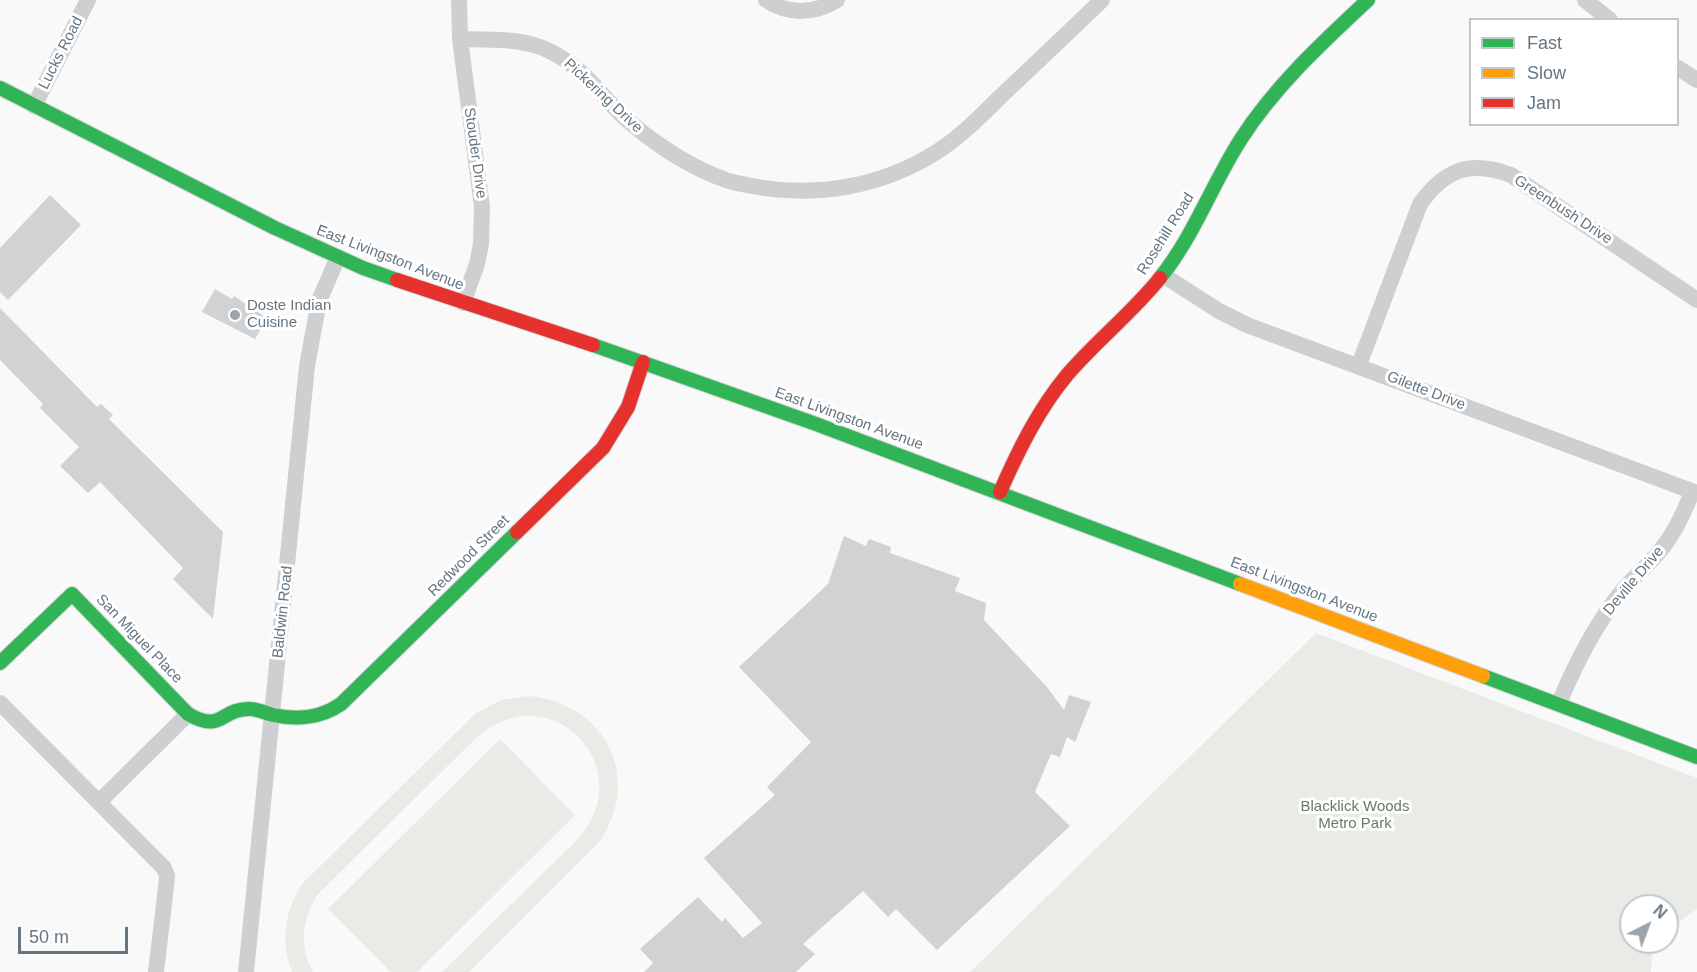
<!DOCTYPE html>
<style>
body{margin:0}
#map{position:relative;width:1697px;height:972px;overflow:hidden;background:#f9f9f9;font-family:Helvetica,sans-serif}
canvas{display:block}
.legend{position:absolute;left:1469px;top:18px;width:210px;height:108px;box-sizing:border-box;background:#fff;border:2px solid #c1c8cd;margin:0;padding:8px 10px;list-style:none;font-size:18px;color:#657683}
.legend li{display:flex;align-items:center;gap:12px;height:30px}
.legend b{width:30px;border:2px solid #c1c8cd}
.north{position:absolute;left:1619px;top:894px;width:60px;height:60px;box-sizing:border-box;background:#fff;border:2px solid #c1c8cd;border-radius:50%;rotate:42deg;font-size:16px;font-weight:700;line-height:24px;text-align:center;color:#657683}
.north::after{content:'';display:block;margin:auto;width:21px;height:27px;background:#99a4ac;clip-path:polygon(50% 0,100% 100%,50% 72%,0 100%)}
.scale{position:absolute;left:18px;top:927px;width:110px;height:27px;box-sizing:border-box;border:3px solid #657683;border-top:0;padding-left:8px;font-size:18px;line-height:21px;white-space:nowrap;color:#657683;-webkit-text-stroke:4px #fff;paint-order:stroke}
</style>
<div id="map">
<canvas width="1697" height="972"></canvas>
<ul class="legend">
<li><b style="height:8px;background:#30b455"></b>Fast</li>
<li><b style="height:8px;background:#ff9f0a"></b>Slow</li>
<li><b style="height:8px;background:#e5322d"></b>Jam</li>
</ul>
<div class="north">N</div>
<div class="scale">50 m</div>
</div>
<script>
const g = document.querySelector('canvas').getContext('2d');
g.lineJoin = 'round';
function fillPath(path, color) { g.fillStyle = color; g.fill(path, 'evenodd'); }
function trace(path, color, width, dash) { g.strokeStyle = color; g.lineWidth = width; g.lineCap = dash ? 'butt' : 'round'; g.setLineDash(dash || []); g.stroke(path); }
function write(font, color, halo, rows, align = 'center') {
  g.font = font + ' Helvetica,sans-serif'; g.lineWidth = 6; g.setLineDash([]); g.textBaseline = 'middle'; g.strokeStyle = halo; g.fillStyle = color; for (const [text, x, y, turn = 0] of rows) {
    g.save(); g.translate(x, y); g.rotate((+turn || 0) * Math.PI / 180); g.textAlign = isNaN(turn) ? turn : align; if (halo) g.strokeText(text, 0, 0); g.fillText(text, 0, 0); g.restore();
  }
}
const green = new Path2D(`
 M1316,633L1697,778V909L1667,931V906H1631V942H1652L1651,972H970Z
 M529,696C605,704 642,775 601,840L469,972H442L579,838C641,766 550,675 478,736L317,895C302,920 299,946 313,972H292C280,941 285,911 302,884L476,713L501,700Z
 M500,739L575,815L417,972H391L328,909Z`);
const building = new Path2D(`
 M50,195L81,225L8,300L0,292V248Z
 M215,289L232,299L234,296L267,318L255,339L202,312Z
 M0,308L97,407L101,404L113,415L109,419L223,532L213,619L173,579L183,568L100,482L88,493L60,466L79,447L40,408L43,404L0,360Z
 M844,536L866,546L869,539L891,547L890,553L960,578L955,591L986,603L984,620L1047,687L1064,710L1069,695L1091,702L1075,742L1067,737L1060,757L1051,754L1035,792L1070,826L937,950L896,909L888,917L863,891L803,944L815,954L796,972H644L653,963L640,949L698,897L722,922L725,918L743,938L762,923L704,858L775,795L767,787L811,742L739,667L828,584Z`);
const street = new Path2D(`
 M459,0L460,39L482,207L481,244L477,264L463,303
 M766,0C788,15 815,14 837,0
 M1585,0L1610,20
 M460,39C517,40 545,37 589,80C603,94 616,112 633,125C661,148 692,168 726,180C734,183 744,184 752,186C816,198 880,187 935,153C959,138 980,117 1000,97C1034,65 1068,33 1102,0
 M1678,68L1697,80
 M34,106L88,0
 M1163,275L1219,311L1247,325L1697,493
 M1359,365L1420,204C1445,169 1470,160 1511,175L1697,300
 M0,703L164,868L167,876L166,887L156,972
 M1559,703C1575,665 1593,628 1619,595C1631,579 1647,567 1659,552C1675,533 1684,513 1692,492
 M99,802L188,714
 M246,972L307,366L319,301L338,257`);
const fast = new Path2D(`
 M0,88L275,228L363,268L397,280
 M1160,278C1194,236 1212,184 1241,139C1275,86 1322,43 1368,0
 M593,345L816,424L1240,584
 M0,663L72,594L188,714C223,734 220,708 250,709C258,709 265,713 273,715C296,720 321,718 341,704L517,532
 M1483,676L1697,757`);
const slow = new Path2D(`
 M1240,584L1483,676`);
const jam = new Path2D(`
 M397,280L593,345
 M1000,492C1018,451 1038,410 1067,375C1096,341 1132,313 1160,278
 M517,532L603,448L628,407L643,362`);
const markers = [
 [235,315,6,"#99a4ac"]
];
const streetNames = [
 ["Lucks Road",61,53,-63],
 ["Pickering Drive",603,96,43],
 ["Stouder Drive",475,153,82],
 ["Greenbush Drive",1563,210,33],
 ["Rosehill Road",1166,234,-58],
 ["East Livingston Avenue",390,258,21],
 ["Gilette Drive",1426,391,21],
 ["East Livingston Avenue",849,419,20],
 ["Redwood Street",469,556,-45],
 ["Deville Drive",1634,581,-50],
 ["East Livingston Avenue",1304,590,21],
 ["Baldwin Road",283,612,-84],
 ["San Miguel Place",139,639,46]
];
const poiNames = [
 ["Doste Indian",247,306],
 ["Cuisine",247,323]
];
const parkNames = [
 ["Blacklick Woods",1355,807],
 ["Metro Park",1355,824]
];
fillPath(green, '#e8ebe6');
fillPath(building, '#d0d2d3');
trace(fast, '#d5d6d7', 16);
trace(slow, '#d5d6d7', 16);
trace(jam, '#d5d6d7', 16);
trace(street, '#cecfd0', 16);
trace(fast, '#30b455', 14);
trace(slow, '#ff9f0a', 14);
trace(jam, '#e5322d', 14);
for (const [x, y, r, color] of markers) { const dot = new Path2D(); dot.arc(x, y, r, 0, 2 * Math.PI); g.fillStyle = color; g.fill(dot); trace(dot, '#fff', 2); }
write('15px', '#657683', '#fff', streetNames);
write('15px', '#657683', '#fff', poiNames, 'left');
write('15px', '#687a64', '#fff', parkNames);
</script>
